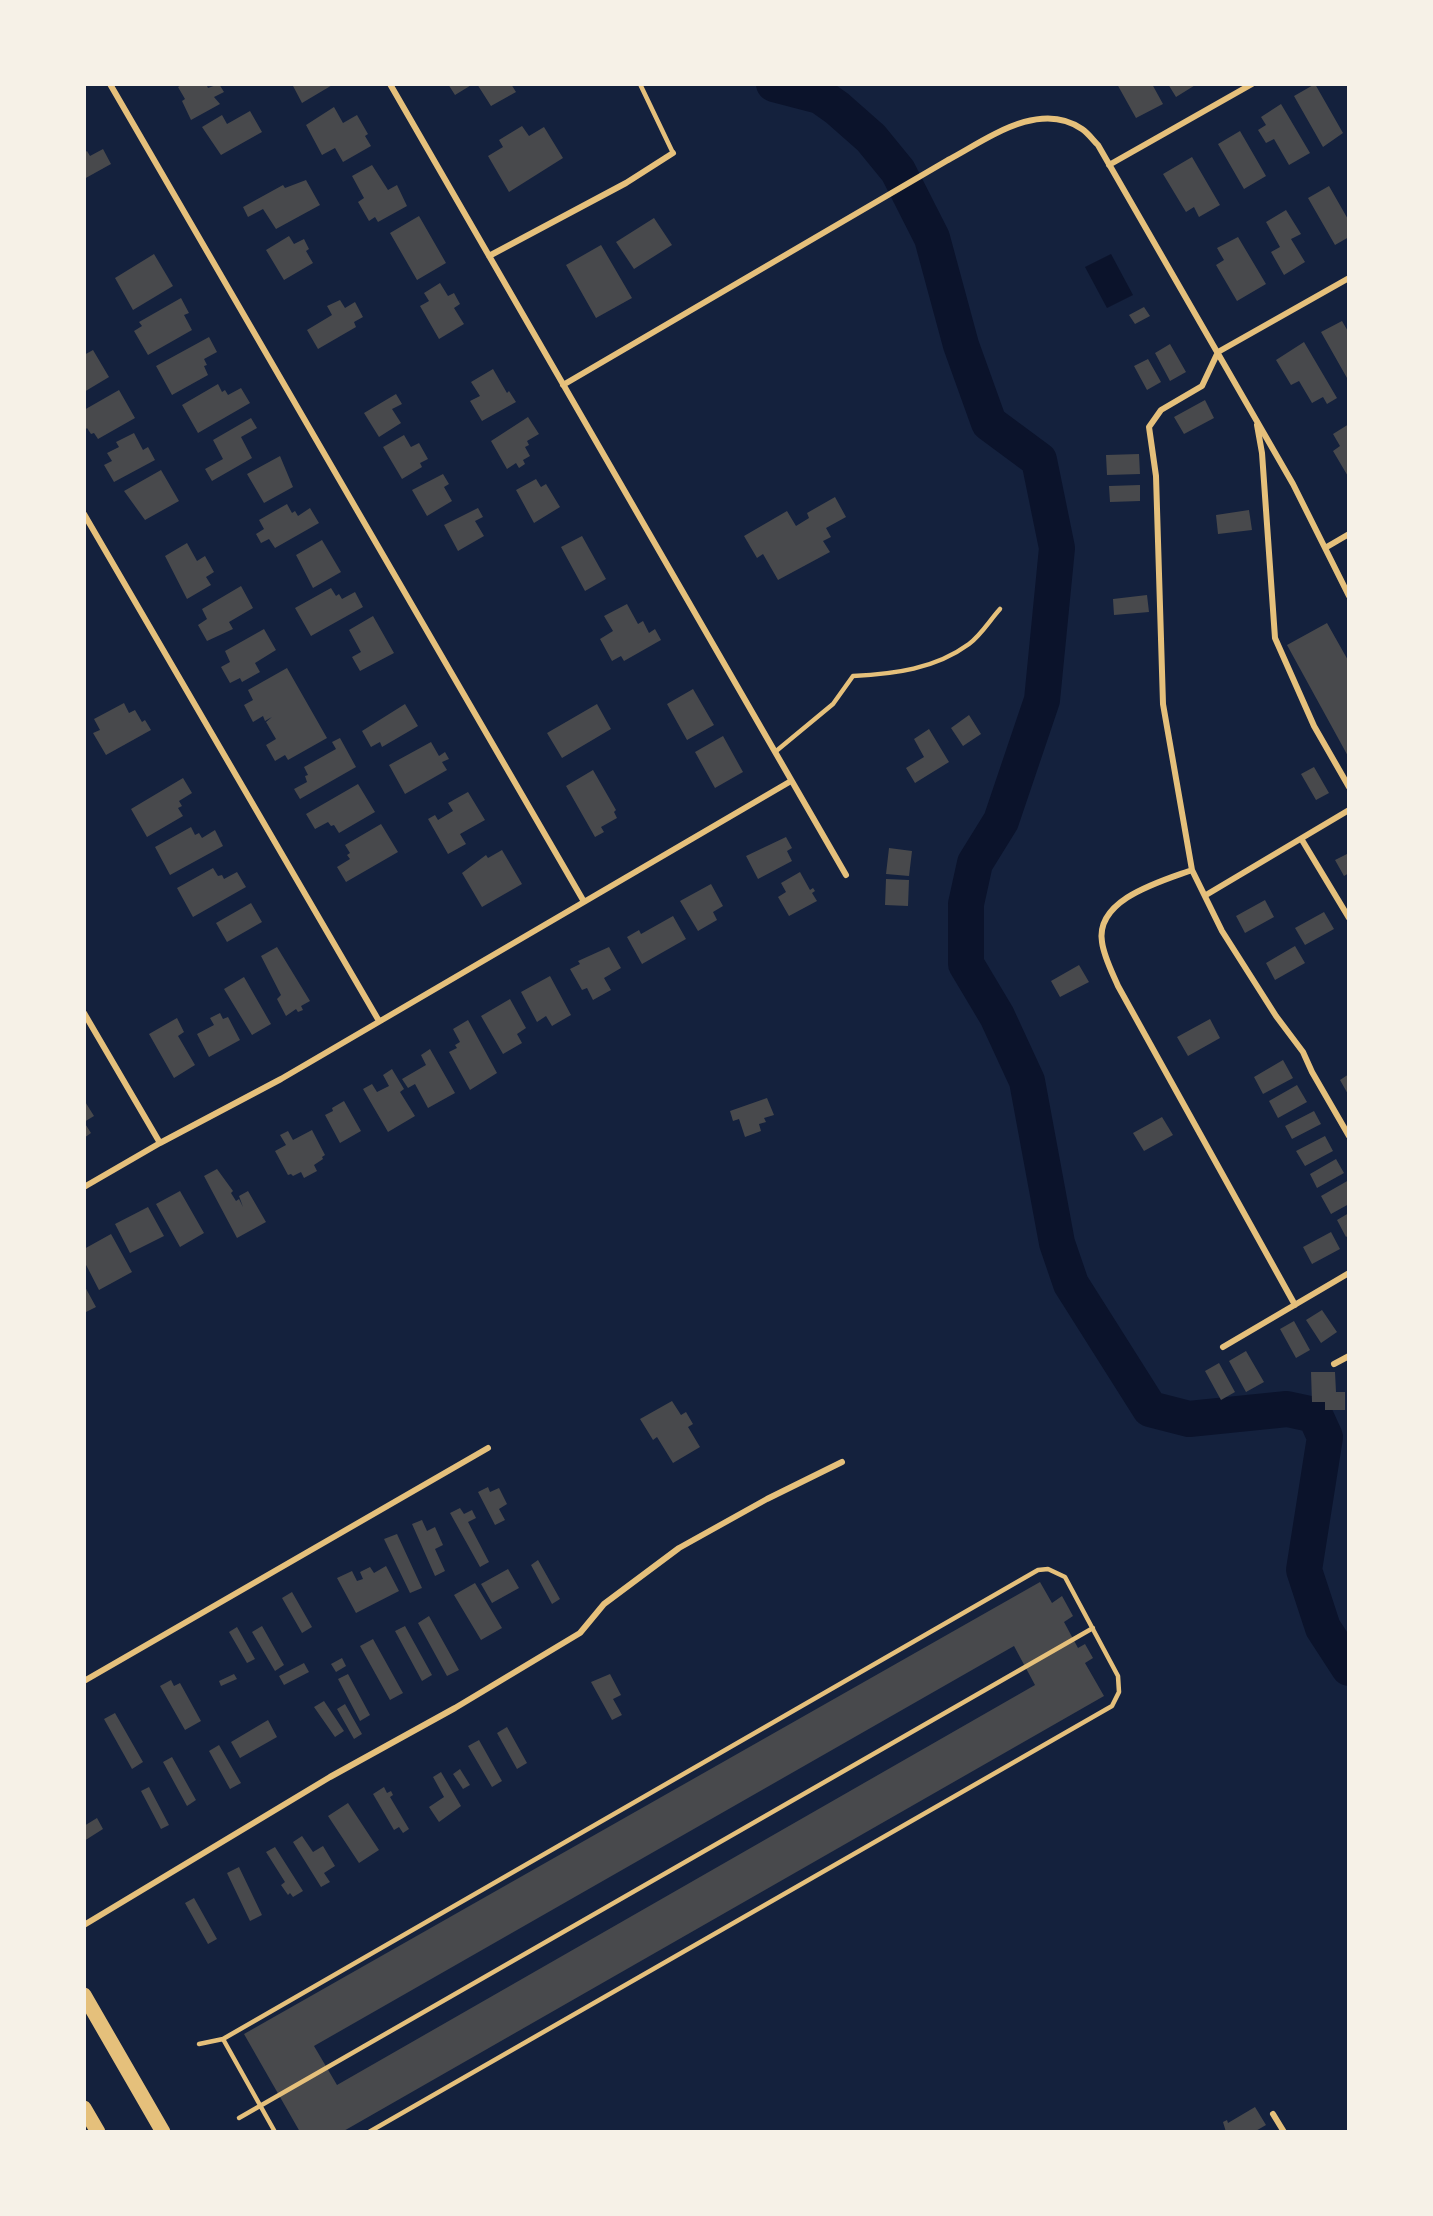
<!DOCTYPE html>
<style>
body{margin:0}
#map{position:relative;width:1433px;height:2216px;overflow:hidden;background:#14213d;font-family:Inter,sans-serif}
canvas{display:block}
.frame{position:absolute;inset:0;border:86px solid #f6f1e7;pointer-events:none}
</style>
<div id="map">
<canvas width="1433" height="2216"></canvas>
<div class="frame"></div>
</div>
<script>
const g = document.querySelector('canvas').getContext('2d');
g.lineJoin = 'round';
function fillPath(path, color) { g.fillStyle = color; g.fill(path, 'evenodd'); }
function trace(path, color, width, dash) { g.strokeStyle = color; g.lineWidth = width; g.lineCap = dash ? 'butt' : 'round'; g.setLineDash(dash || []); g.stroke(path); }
const water = new Path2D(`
 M1111,254L1133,295L1107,308L1085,267Z`);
const river = new Path2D(`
 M774,84L820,96L837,108L871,138L898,171L932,238L961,345L989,423L1039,460L1057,548L1042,700L1001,821L975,863L966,904V964L997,1016L1027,1081L1057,1243L1071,1284L1150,1409L1189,1419L1287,1409L1315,1415L1325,1437L1304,1570L1323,1628L1349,1668`);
const building = new Path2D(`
 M183,84H206L208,88L219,84L224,92L214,97L220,104L191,120L182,101L185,99L178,87Z
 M292,84H334L302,103Z
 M448,84H473L455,95Z
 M477,84H511L516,92L491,106Z
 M1117,84H1152L1163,104L1136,118Z
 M1168,84H1197L1176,97Z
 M1315,84L1343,133L1323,147L1294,96Z
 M1281,104L1310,153L1289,165L1274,139L1266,143L1258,130L1266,125L1261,117Z
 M334,107L343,123L357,115L368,134L365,136L371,146L343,162L335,148L322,155L306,125Z
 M250,111L262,132L221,155L202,127L222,115L227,124Z
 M522,126L529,136L544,127L563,158L509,192L488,156L503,147L499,140Z
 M1240,131L1266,176L1244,189L1218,144Z
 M103,149L111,164L84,179V153L87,151L90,156Z
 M1192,157L1220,205L1199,217L1194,207L1186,212L1163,174Z
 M372,165L388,190L397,185L407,206L378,222L375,217L369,221L358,202L364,198L352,176Z
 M306,180L320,205L276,229L263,209L248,217L243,207L283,185L285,188Z
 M1329,186L1349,221V237L1335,245L1308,198Z
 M1286,210L1301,234L1291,239L1305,262L1284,275L1271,252L1280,247L1266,222Z
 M419,216L446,263L417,280L390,233Z
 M654,218L672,245L634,269L616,242Z
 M289,236L294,244L304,239L309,249L306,251L313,263L284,280L266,250Z
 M1238,237L1266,284L1237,301L1216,265L1224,260L1217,248Z
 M601,245L632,298L596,318L566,265Z
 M154,254L173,286L133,310L115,278Z
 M440,283L448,296L454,293L460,304L454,308L464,324L439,339L420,306L429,301L424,293Z
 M181,298L189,313L184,315L192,330L148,355L134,331L142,326L139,322Z
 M340,300L345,308L355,302L363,317L354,322L356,327L318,349L307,330L332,315L327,306Z
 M1144,307L1150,316L1135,324L1129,315Z
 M1342,321L1349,333L1347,378L1321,332Z
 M209,337L217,352L204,359L207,365L204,366L208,375L172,395L156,366Z
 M1304,342L1337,398L1327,404L1323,397L1312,403L1299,381L1291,385L1276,360Z
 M1170,344L1186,372L1170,381L1155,353Z
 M93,350L109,377L84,392V355Z
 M1148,359L1161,382L1147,390L1134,366Z
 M493,369L507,393L509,391L516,402L482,421L470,401L480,396L471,382Z
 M218,384L222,392L225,390L228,395L241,388L250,403L198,433L182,405Z
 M119,390L135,418L98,439L94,433L91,434L87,428L84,431V410Z
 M396,394L402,404L392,409L401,423L379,437L364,413Z
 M1205,400L1214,418L1184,434L1174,417Z
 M528,417L539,434L527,441L529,445L525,447L530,456L523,460L525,464L519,468L516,463L507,469L491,441Z
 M251,418L257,428L241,437L252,458L212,481L205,469L223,459L213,440Z
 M1349,424V478L1333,451L1340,446L1333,434Z
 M134,433L143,450L148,447L155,460L114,482L104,465L112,461L107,453L119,447L116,442Z
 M404,435L411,447L419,443L428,459L420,463L422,467L402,479L383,447Z
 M1139,454L1140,474L1107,475L1106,455Z
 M280,456L293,487L264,503L247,474Z
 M161,470L179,501L145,520L124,491Z
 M443,474L449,484L444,487L452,501L427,516L412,490Z
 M536,479L541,487L546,484L560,507L534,523L516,490Z
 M1140,485V501L1110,502L1109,486Z
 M835,497L846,517L826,528L831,537L823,541L830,552L778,580L763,554L757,558L744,536L787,511L796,526L809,518L807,513Z
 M287,504L292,513L295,511L298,516L310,508L319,523L275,548L269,539L261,543L256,534L264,529L259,520Z
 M478,508L483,517L475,521L484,536L458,551L444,525Z
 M1249,510L1252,530L1218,534L1216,515Z
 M582,536L606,579L585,591L561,547Z
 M322,540L341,572L313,588L296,555Z
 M187,543L197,561L205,556L214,572L206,577L211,585L187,599L165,556Z
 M241,586L253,608L229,622L233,629L207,641L198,625L207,619L202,609Z
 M331,588L336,596L339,594L342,599L355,592L363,607L311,636L295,608Z
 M1147,595L1149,612L1114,615L1113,599Z
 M627,604L638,624L643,621L649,633L655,629L661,640L624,661L621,656L612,661L600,639L613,631L604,616Z
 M373,616L394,653L360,671L352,657L361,652L349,630Z
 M1327,623L1349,662V758L1287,645Z
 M264,629L276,650L255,663L260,672L242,682L240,678L230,683L221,667L230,662L225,651Z
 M287,668L327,738L288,760L285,755L275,761L266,745L276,739L266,722L272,717L265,721L263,716L253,722L244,705L253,700L248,690Z
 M693,689L714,725L687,740L667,704Z
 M124,703L129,713L135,710L142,722L145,720L151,730L106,755L93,733L100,730L94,719Z
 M405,704L418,726L382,747L380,742L371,747L362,731Z
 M597,704L611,729L562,758L547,733Z
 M969,715L981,734L963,746L951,728Z
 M929,729L949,762L915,783L906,768L924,757L914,739Z
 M723,736L743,772L715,788L695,752Z
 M340,738L356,767L300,799L294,789L307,782L305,776L308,775L304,767L336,749L332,742Z
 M431,742L439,756L445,752L449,759L442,762L447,770L405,794L389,765Z
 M1314,767L1329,793L1316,800L1301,774Z
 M593,770L616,810L614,812L617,818L601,827L604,832L595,837L566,786Z
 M183,778L192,793L179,801L182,806L178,808L183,816L147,837L131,809Z
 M358,784L375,812L339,833L334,825L331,826L328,822L315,829L306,814Z
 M468,792L485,820L460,834L466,844L448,854L428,819L435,815L438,820L453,811L448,803Z
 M381,824L398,852L346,882L337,867L350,859L347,855L350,853L345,845Z
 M191,827L195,835L199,833L202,838L215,830L223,846L170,875L155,847Z
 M786,837L792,848L787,851L792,861L758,879L746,856Z
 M889,848L912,851L909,876L886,874Z
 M502,850L522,884L482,907L462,873L486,855L488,858Z
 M1349,853V873L1344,876L1335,860Z
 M213,868L218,876L222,875L224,879L237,872L246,887L193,917L177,888Z
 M800,872L810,890L813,888L815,891L812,893L817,901L789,916L778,897L786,892L781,883Z
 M886,879L909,880L908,906L885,905Z
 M711,884L723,906L713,912L717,920L698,931L680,901Z
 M1265,900L1274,917L1245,933L1236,916Z
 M251,903L262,922L227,942L216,923Z
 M1324,912L1334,929L1305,945L1295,928Z
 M673,916L686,939L642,964L627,937L639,930L641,934Z
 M1295,946L1305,963L1275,980L1266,963Z
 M277,947L310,1001L301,1006L303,1010L298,1012L296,1009L286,1016L277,999L281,995L261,956Z
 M609,947L621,968L604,978L611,990L593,1000L587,988L582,990L570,969L580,964L578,961Z
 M1079,965L1089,982L1060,997L1051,981Z
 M550,976L571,1015L552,1026L546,1016L537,1022L521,992Z
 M244,977L271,1024L252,1035L224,989Z
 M510,999L526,1028L517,1034L522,1043L503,1054L481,1016Z
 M220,1013L223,1019L228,1017L240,1040L209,1057L197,1034L214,1025L210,1018Z
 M177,1018L184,1032L178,1036L195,1065L174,1078L149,1034Z
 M1210,1019L1220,1038L1188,1056L1177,1037Z
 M468,1020L497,1073L470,1090L449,1052L457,1048L455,1045L460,1042L453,1029Z
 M430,1049L455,1093L428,1108L415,1084L408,1088L402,1079L426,1065L421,1055Z
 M1283,1060L1293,1078L1263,1094L1254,1077Z
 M392,1069L404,1089L400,1092L415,1116L388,1132L363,1089L372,1084L377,1092L389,1086L383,1075Z
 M1349,1074V1096L1340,1080Z
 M1297,1085L1307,1102L1278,1118L1269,1101Z
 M767,1098L774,1115L764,1118L766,1122L759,1124L761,1131L745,1137L739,1119L733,1121L730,1111Z
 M84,1100L94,1116L84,1122L91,1133L84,1138Z
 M344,1101L361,1131L340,1143L325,1115L333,1111L332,1108Z
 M1314,1111L1321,1124L1292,1139L1285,1126Z
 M1162,1117L1173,1135L1144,1151L1133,1133Z
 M312,1130L325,1155L322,1157L323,1159L314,1165L317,1171L304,1178L301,1172L293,1176L291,1174L288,1175L275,1151L286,1145L280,1135L288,1131L293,1140Z
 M1325,1136L1333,1151L1305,1166L1296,1151Z
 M1336,1159L1344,1173L1317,1188L1310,1174Z
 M217,1169L233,1191L231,1193L236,1201L239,1199L243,1207L239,1196L248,1191L266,1222L237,1238L204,1176Z
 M1349,1180V1204L1331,1214L1321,1196Z
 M180,1191L204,1233L180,1247L156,1204Z
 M148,1207L164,1236L130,1253L115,1224Z
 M1349,1213V1235L1346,1237L1337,1220Z
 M1331,1232L1340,1249L1312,1264L1303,1247Z
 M111,1234L132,1272L99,1290L84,1261V1249Z
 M84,1285L96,1307L84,1313Z
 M1322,1310L1337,1332L1321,1343L1306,1320Z
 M1294,1321L1310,1350L1296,1358L1280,1329Z
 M1246,1351L1264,1382L1246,1392L1229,1361Z
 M1219,1363L1235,1392L1221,1400L1205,1371Z
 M1311,1372H1335L1336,1392H1345V1410H1325V1402H1312Z
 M672,1401L681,1415L686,1412L693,1424L688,1427L700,1447L673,1463L657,1437L653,1440L640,1419Z
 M488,1487L490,1492L499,1488L507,1504L499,1509L505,1520L495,1525L478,1492Z
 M460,1508L464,1514L472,1510L476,1518L468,1522L489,1562L480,1567L450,1513Z
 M422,1520L427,1531L435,1527L443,1545L435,1549L445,1571L435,1576L412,1524Z
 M397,1534L422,1588L410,1593L384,1539Z
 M538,1560L560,1599L552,1604L531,1565Z
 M386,1566L399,1591L356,1613L337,1578L352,1571L357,1581L363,1579L360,1572L370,1567L374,1573Z
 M508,1569L519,1588L492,1603L481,1584Z
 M1040,1582L1052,1603L1062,1596L1073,1616L1064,1622L1078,1648L1085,1644L1093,1658L1085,1663L1104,1696L342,2132H300L244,2034ZM1014,1646L1035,1685L337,2085L314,2046Z
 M475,1583L502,1628L481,1640L454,1595Z
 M292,1592L312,1627L302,1633L282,1598Z
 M429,1616L459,1670L447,1676L418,1623Z
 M262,1626L284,1665L275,1671L252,1632Z
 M405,1626L432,1675L422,1681L395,1631Z
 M237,1627L255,1659L247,1663L229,1632Z
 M373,1639L403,1693L390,1700L360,1646Z
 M342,1658L346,1666L336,1672L331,1664Z
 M304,1663L309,1672L284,1685L279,1676Z
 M234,1674L237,1679L221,1686L219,1681Z
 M348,1674L370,1715L360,1721L338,1679Z
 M610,1674L621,1695L613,1699L622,1715L612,1720L591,1682Z
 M171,1680L174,1686L180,1683L201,1721L185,1730L160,1686Z
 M324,1701L344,1731L335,1737L314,1707Z
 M345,1704L362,1734L354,1739L337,1709Z
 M115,1713L143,1762L132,1769L104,1719Z
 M268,1720L277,1737L240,1758L231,1742Z
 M507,1727L527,1763L517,1769L497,1733Z
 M479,1740L502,1781L492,1787L468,1746Z
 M219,1745L241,1783L230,1789L209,1751Z
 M172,1757L196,1800L187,1806L163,1762Z
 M460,1769L470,1785L463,1789L453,1774Z
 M441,1772L461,1806L439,1822L429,1807L444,1797L433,1777Z
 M149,1787L169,1825L161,1829L141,1791Z
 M384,1787L387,1793L391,1791L393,1795L390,1797L409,1829L403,1833L399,1827L394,1830L373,1794Z
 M348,1803L379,1850L359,1863L328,1816Z
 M97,1818L103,1829L84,1841V1826Z
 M302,1836L313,1852L323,1846L335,1866L324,1873L330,1882L321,1887L293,1842Z
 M275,1847L303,1891L293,1897L290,1893L288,1895L281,1885L285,1882L266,1852Z
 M239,1867L262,1915L250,1921L227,1873Z
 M194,1898L217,1939L208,1944L185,1903Z
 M1255,2107L1266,2125L1254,2132H1226L1223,2122L1227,2120L1228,2123Z`);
const service = new Path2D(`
 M640,84L673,153
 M775,752L833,704L853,676C894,674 935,669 969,644C981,635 990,620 1000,609
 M199,2044L223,2039
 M239,2118L1093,1628
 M275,2132L223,2039L1038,1570L1048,1569L1065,1577L1118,1676L1119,1692L1112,1706L369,2132`);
const minor = new Path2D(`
 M110,84L583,900
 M390,84L846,875
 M1109,165L1252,84
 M489,256L626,183L673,153
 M1349,278L1218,352L1202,386L1161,410L1149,427L1156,476L1163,704L1192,870L1222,931L1276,1016L1303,1052L1312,1072L1349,1136
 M563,385L948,160C986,140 1039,99 1082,129C1088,133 1093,140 1098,145L1293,484L1349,596
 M1257,425L1262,453L1275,638L1314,726L1349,787
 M84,514L379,1021
 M1325,548L1349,534
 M1302,840L1349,918
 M1192,870C1162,881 1095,899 1102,942C1104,957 1112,972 1118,986L1295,1305
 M1206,895L1349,810
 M84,1013L160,1143
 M84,1187L160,1143L281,1079L791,781
 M1223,1347L1349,1273
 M1334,1364L1349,1356
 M84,1681L488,1448
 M84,1925L330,1777L455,1708L580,1633L604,1604L679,1548L767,1499L842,1462
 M1273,2114L1284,2132`);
const primary = new Path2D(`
 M84,1995L163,2132
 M84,2108L98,2132`);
fillPath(water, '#0b132b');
trace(river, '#0b132b', 36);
fillPath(building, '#48494c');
trace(service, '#e5c07b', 4.5);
trace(minor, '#e5c07b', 6);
trace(primary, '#e5c07b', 15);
</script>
